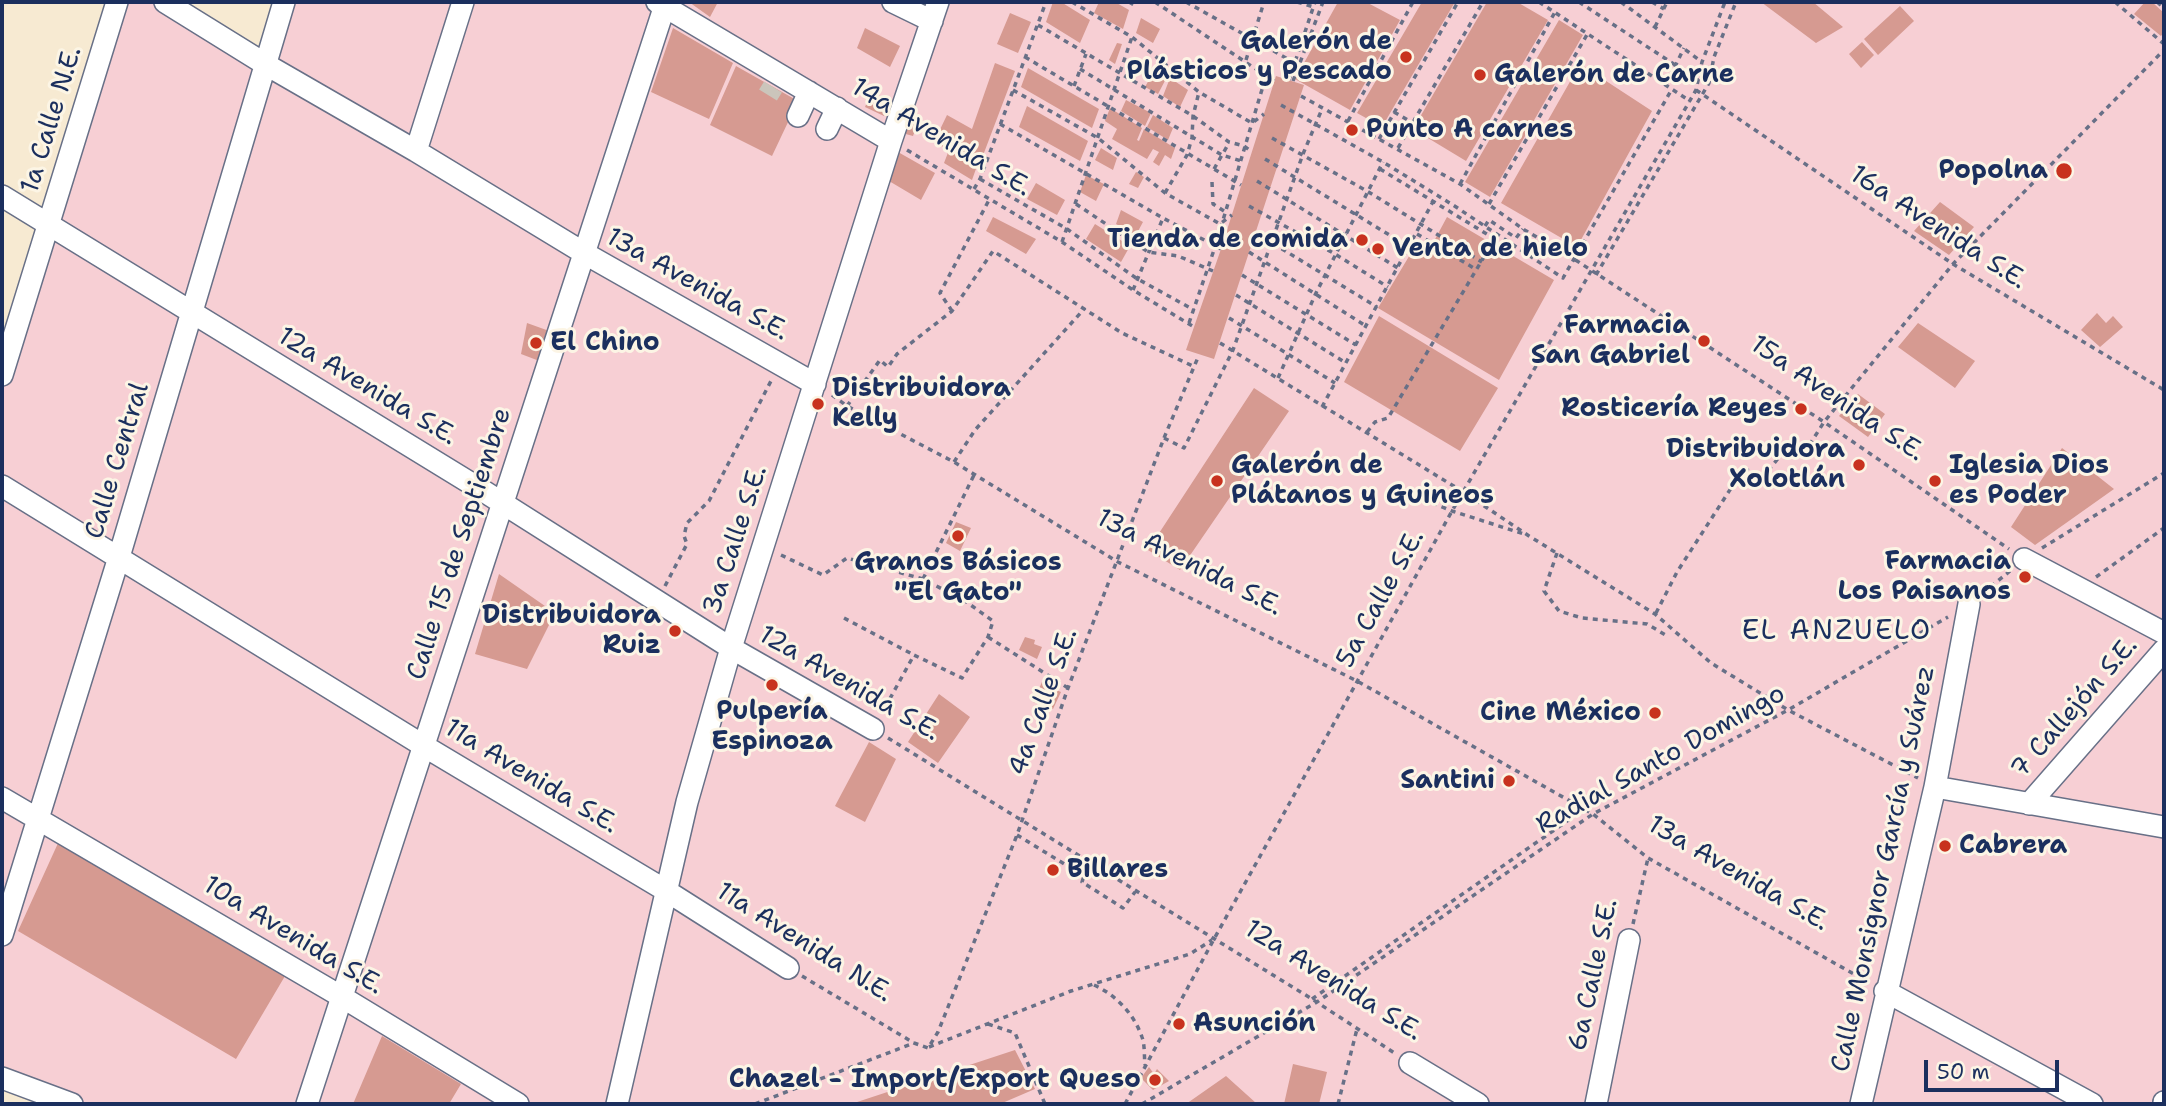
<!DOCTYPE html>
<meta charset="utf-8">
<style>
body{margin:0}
#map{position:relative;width:2166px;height:1106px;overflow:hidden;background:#f7ead2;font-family:"Shantell Sans",sans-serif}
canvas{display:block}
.frame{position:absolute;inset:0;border:4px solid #1b2f5e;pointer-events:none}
.scale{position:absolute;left:1924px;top:1060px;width:135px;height:32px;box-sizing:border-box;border:4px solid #1b2f5e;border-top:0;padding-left:9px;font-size:21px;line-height:24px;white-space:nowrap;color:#1b2f5e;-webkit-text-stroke:5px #fcf5e5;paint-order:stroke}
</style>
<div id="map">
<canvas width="2166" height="1106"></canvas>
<div class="frame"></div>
<div class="scale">50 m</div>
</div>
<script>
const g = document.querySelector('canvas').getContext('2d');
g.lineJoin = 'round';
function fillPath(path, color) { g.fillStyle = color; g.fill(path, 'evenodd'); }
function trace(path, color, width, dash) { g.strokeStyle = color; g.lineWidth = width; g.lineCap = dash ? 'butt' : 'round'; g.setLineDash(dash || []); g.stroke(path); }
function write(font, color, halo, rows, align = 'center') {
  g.font = font + ' "Shantell Sans",sans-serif'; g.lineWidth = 6; g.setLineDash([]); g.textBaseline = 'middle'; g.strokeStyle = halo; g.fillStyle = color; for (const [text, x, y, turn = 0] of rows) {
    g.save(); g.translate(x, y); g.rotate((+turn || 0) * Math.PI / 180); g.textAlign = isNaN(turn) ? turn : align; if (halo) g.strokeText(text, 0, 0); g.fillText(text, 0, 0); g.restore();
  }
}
const built = new Path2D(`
 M117,2H165L265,64L283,2H2164V1104H72L2,1078V374Z`);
const building = new Path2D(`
 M689,2H718L710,17Z
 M1053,2H1061L1090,20L1080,43L1046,22Z
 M1099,2H1115L1129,10L1123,29L1094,13Z
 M1338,2H1366L1400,20L1350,110L1295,79Z
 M1422,2H1455L1382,127L1357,113Z
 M1487,2H1517L1548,20L1466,161L1413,129Z
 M1761,2H1813L1843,27L1816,43Z
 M2145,2H2152L2164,13V32L2161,36L2134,14Z
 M1900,6L1914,21L1878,55L1864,39Z
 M1010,13L1031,22L1018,53L997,44Z
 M1141,18L1160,29L1153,43L1136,33Z
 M1559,20L1583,35L1490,197L1465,182Z
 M673,28L733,63L709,119L651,92Z
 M865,28L900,46L890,67L857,48Z
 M1862,42L1874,55L1861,68L1849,54Z
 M1117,43L1122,44L1115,64L1109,60Z
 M995,63L1015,71L979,166L969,162L977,166L972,180L944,163L949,150L934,142L947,115L972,129Z
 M1580,64L1652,111L1577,247L1501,203Z
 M736,66L798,101L772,156L710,125Z
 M1028,68L1099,109L1092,128L1021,87Z
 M1155,69L1168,75L1158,94L1145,87Z
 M1276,76L1304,85L1214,359L1186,350L1221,249Z
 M1170,78L1188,90L1180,107L1163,96Z
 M869,98L888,107L884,116L865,107Z
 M1126,100L1151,113L1145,126L1121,111Z
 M1027,106L1088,141L1080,161L1019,127Z
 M1110,108L1142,128L1137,140L1139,141L1144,129L1175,148L1171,159L1165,155L1159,166L1153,162L1159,152L1153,149L1147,159L1112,139L1117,129L1105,121Z
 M909,113L920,116L913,136L902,133Z
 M1153,115L1173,128L1168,140L1147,127Z
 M1101,148L1117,158L1113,170L1095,160Z
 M898,152L935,173L921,200L889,181Z
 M1136,172L1144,177L1138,188L1129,184Z
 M1086,175L1104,184L1096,201L1080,192Z
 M1036,183L1065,200L1057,215L1027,199Z
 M1940,202L1974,227L1949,255L1914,231Z
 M1121,210L1143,222L1136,235L1116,224Z
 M993,217L1036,239L1026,254L986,231Z
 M1447,217L1554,280L1499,380L1378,308L1417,243H1433Z
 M1095,224L1130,246L1121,262L1086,239Z
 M2097,313L2106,323L2113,316L2123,327L2100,347L2081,330Z
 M1379,316L1498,388L1460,451L1344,382Z
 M527,323L552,332L542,362L521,354Z
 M1918,323L1975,361L1955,388L1898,347Z
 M1254,388L1289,411L1180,570L1148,550Z
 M1858,394L1885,414L1868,437L1839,416Z
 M2062,448L2114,489L2035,545L2011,527Z
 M956,522L971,528L960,551L946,543Z
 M499,574L555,613L527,669L475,654Z
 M1025,637L1035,640L1034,644L1042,647L1037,659L1019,650Z
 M1042,682L1055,686L1054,689L1061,692L1053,709L1033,702Z
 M939,694L970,717L938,763L908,742Z
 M869,742L896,759L865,822L835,806Z
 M59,841L285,976L236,1059L18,931Z
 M382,1036L461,1084L449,1104H353Z
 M1015,1050L1035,1089L1000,1104H851Z
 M1293,1064L1327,1072L1319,1104H1284Z
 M1149,1067L1154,1074L1157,1069L1169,1081L1153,1090L1141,1078Z
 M1226,1076L1256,1103L1186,1104Z`);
const minorTunnel = new Path2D(`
 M768,95L773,87`);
const path = new Path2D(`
 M1072,2L1132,37L1199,92L1252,123L1264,114
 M1129,2L1134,5L1135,2
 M1155,2L1274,81
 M1186,2L1295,63
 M1297,2L1314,7
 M1539,2L1690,101
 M1579,2L1698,80
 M1621,2L1702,62
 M1652,2L1664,9
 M2115,2L2164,44
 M2157,2L2164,8
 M1038,25L1193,116L1229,142L1244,146L1252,152
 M1655,27L1667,2
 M1025,57L1241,185
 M1246,60L1264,2
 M1080,69L1222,155L1229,143
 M1289,80L1315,2
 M1293,81L1323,2
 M1666,85L1684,48
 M1074,86L1086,54
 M1013,90L1098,138L1165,193L1220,224L1232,215
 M1696,90L1953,264L2164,390
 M1301,96L1460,184L1523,229L1574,259L1824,422L2009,549
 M1281,105L1383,162L1453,205L1563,278L1672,89
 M1394,112L1413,123
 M1348,121L1413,2
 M1000,124L1163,218L1221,249
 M1272,138L1367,191L1482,262
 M1379,139L1458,2
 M1398,148L1483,2
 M907,150L1062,242L1133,290L1194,327
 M1265,159L1409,247
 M1214,169L1222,155L1241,161
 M1380,169L1495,239
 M980,179L1067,229L1136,278L1194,310
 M1257,181L1398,268
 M1212,182L1213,204L1224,211
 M1460,184L1555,12
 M974,189L980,179L1046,2
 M1165,193L1187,155L1192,138L1193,116L1199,92
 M1076,204L1148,252L1178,256L1213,271
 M1489,204L1588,33
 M1249,206L1335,254L1388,287
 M1485,226L1489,220L1516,238L1523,229
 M1256,233L1377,307
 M1417,234L1477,270
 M1062,242L1132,37
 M1249,252L1366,326
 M1242,275L1356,345
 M1596,275L1709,83L1714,57L1736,2
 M1133,290L1163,218
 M1236,295L1346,363
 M952,311L940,293L989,200
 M1229,318L1335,383
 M1189,323L1215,247L1266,76
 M1220,343L1465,493L1529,536L1655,614L1711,663L1788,710L1918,778
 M1278,378L1316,293L1383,162
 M832,395L847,406L954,462L1118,562L1357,681L1593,814L1648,858L1868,982
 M847,406L880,360L888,367L897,354L952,311L993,251L1122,333L1195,367
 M1322,407L1436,196
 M1367,432L1375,422L1388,418L1497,235
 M1164,438L1184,448L1233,350L1303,154L1322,109
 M954,462L975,430L1085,308
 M1423,499L1452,511L1524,534
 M2042,548L2164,473
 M1557,553L1544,591L1559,611L1582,618L1647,624L1669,637
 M781,555L823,575L847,558L923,579L965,601L993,621L988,637L962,678L914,655L882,713
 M2096,577L2164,528
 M923,579L974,475
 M665,586L687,544L684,536L687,523L709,501L772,379
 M1983,593L2010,571
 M1656,613L1677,572L1744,468L1762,478L1790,444L1805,452L1824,422L1953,264L2164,50
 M844,618L914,655
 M988,637L1068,688
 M888,738L1312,999L1396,1054
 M1017,835L1084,876L1082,882L1123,908L1135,892
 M1633,924L1648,858
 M802,976L914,1043L928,1048L938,1032L1017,835L1068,688L1164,438L1199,355
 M1094,985C1116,995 1134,1014 1142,1037C1145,1045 1144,1056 1145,1065
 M1312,999L1583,810
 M988,1024L1015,1033L1045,1104
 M929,1047L1071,991L1190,954L1212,940
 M755,1104L914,1043
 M1125,1104L1214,939L1452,511L1696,90L1702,62L1725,2
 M1142,1104L1317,1002L1593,814L1788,710L1948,617
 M1338,1104L1357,1029`);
const minor = new Path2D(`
 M165,2L265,64L416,151L584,253L815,384
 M657,2L891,141
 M893,2L932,21
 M798,116L809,92
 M827,129L837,108
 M416,151L463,2
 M2,196L485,492L731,648L873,729
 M2,375L117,2
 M2,486L424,746L665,890L788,968
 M2024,559L2164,633
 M1935,787L2164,827
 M2,798L342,997L518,1104
 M2029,804L2164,650
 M2,935L119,557L284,2
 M1885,991L2092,1104
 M1410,1063L1478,1104
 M2,1078L72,1104
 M307,1104L666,2
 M617,1104L687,802L731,648L891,141L938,2
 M1596,1104L1629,940
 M1861,1104L1935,787L1969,604
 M2164,1104V1102`);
const markers = [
 [1406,57,7,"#c8321e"],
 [1480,75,7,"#c8321e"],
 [1352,130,7,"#c8321e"],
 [2064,171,9,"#c8321e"],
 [1362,240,7,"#c8321e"],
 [1378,249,7,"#c8321e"],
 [1704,341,7,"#c8321e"],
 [536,343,7,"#c8321e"],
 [818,404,7,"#c8321e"],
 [1801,409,7,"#c8321e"],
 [1859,465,7,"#c8321e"],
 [1217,481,7,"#c8321e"],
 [1935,481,7,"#c8321e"],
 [958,536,7,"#c8321e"],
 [2025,577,7,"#c8321e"],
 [675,631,7,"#c8321e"],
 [772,685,7,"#c8321e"],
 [1655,713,7,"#c8321e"],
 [1509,781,7,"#c8321e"],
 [1945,846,7,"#c8321e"],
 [1053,870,7,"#c8321e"],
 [1179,1024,7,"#c8321e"],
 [1155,1080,7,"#c8321e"]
];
const poiNames = [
 ["Galerón de",1392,42],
 ["Plásticos y Pescado",1392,72],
 ["Galerón de Carne",1494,75,"left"],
 ["Punto A carnes",1366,130,"left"],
 ["Popolna",2048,171],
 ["Tienda de comida",1348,240],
 ["Venta de hielo",1392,249,"left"],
 ["Farmacia",1690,326],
 ["San Gabriel",1690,356],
 ["El Chino",550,343,"left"],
 ["Distribuidora",832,389,"left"],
 ["Kelly",832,419,"left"],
 ["Rosticería Reyes",1787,409],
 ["Distribuidora",1845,450],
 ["Xolotlán",1845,480],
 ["Galerón de",1231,466,"left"],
 ["Plátanos y Guineos",1231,496,"left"],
 ["Iglesia Dios",1949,466,"left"],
 ["es Poder",1949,496,"left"],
 ["Farmacia",2011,562],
 ["Los Paisanos",2011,592],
 ["Granos Básicos",958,563,"center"],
 ["\"El Gato\"",958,593,"center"],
 ["Distribuidora",661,616],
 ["Ruiz",661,646],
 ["Pulpería",772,712,"center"],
 ["Espinoza",772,742,"center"],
 ["Cine México",1641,713],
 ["Santini",1495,781],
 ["Cabrera",1959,846,"left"],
 ["Billares",1067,870,"left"],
 ["Asunción",1193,1024,"left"],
 ["Chazel - Import/Export Queso",1141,1080]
];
const streetNames = [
 ["1a Calle N.E.",52,120,-73],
 ["14a Avenida S.E.",941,138,31],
 ["16a Avenida S.E.",1938,228,33],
 ["13a Avenida S.E.",697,285,29],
 ["12a Avenida S.E.",367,387,31],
 ["15a Avenida S.E.",1837,399,34],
 ["Calle Central",118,461,-73],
 ["3a Calle S.E.",736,540,-72],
 ["Calle 15 de Septiembre",460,544,-72],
 ["13a Avenida S.E.",1189,563,27],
 ["5a Calle S.E.",1381,599,-61],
 ["12a Avenida S.E.",849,684,30],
 ["4a Calle S.E.",1044,702,-70],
 ["7 Callejón S.E.",2075,708,-49],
 ["Radial Santo Domingo",1661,760,-29],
 ["11a Avenida S.E.",531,777,31],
 ["Calle Monsignor García y Suárez",1884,869,-78],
 ["13a Avenida S.E.",1738,874,30],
 ["10a Avenida S.E.",293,936,31],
 ["11a Avenida N.E.",804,943,32],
 ["6a Calle S.E.",1594,975,-78],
 ["12a Avenida S.E.",1333,981,32]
];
const neighbourhoodNames = [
 ["EL ANZUELO",1837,632]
];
fillPath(built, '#f7cfd4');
fillPath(building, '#d69a91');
trace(minorTunnel, '#cbc5bb', 21, [21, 10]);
trace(minor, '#687087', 24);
trace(path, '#687087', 3.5, [5, 5]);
trace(minor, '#fff', 21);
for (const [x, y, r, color] of markers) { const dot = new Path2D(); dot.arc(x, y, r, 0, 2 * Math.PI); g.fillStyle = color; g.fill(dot); trace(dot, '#fcf5e5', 2.5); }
write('bold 26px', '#1b2f5e', '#fcf5e5', poiNames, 'right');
write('26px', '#1b2f5e', '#fcf5e5', streetNames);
g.letterSpacing = '2px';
write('28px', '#1b2f5e', '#fcf5e5', neighbourhoodNames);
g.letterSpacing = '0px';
</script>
